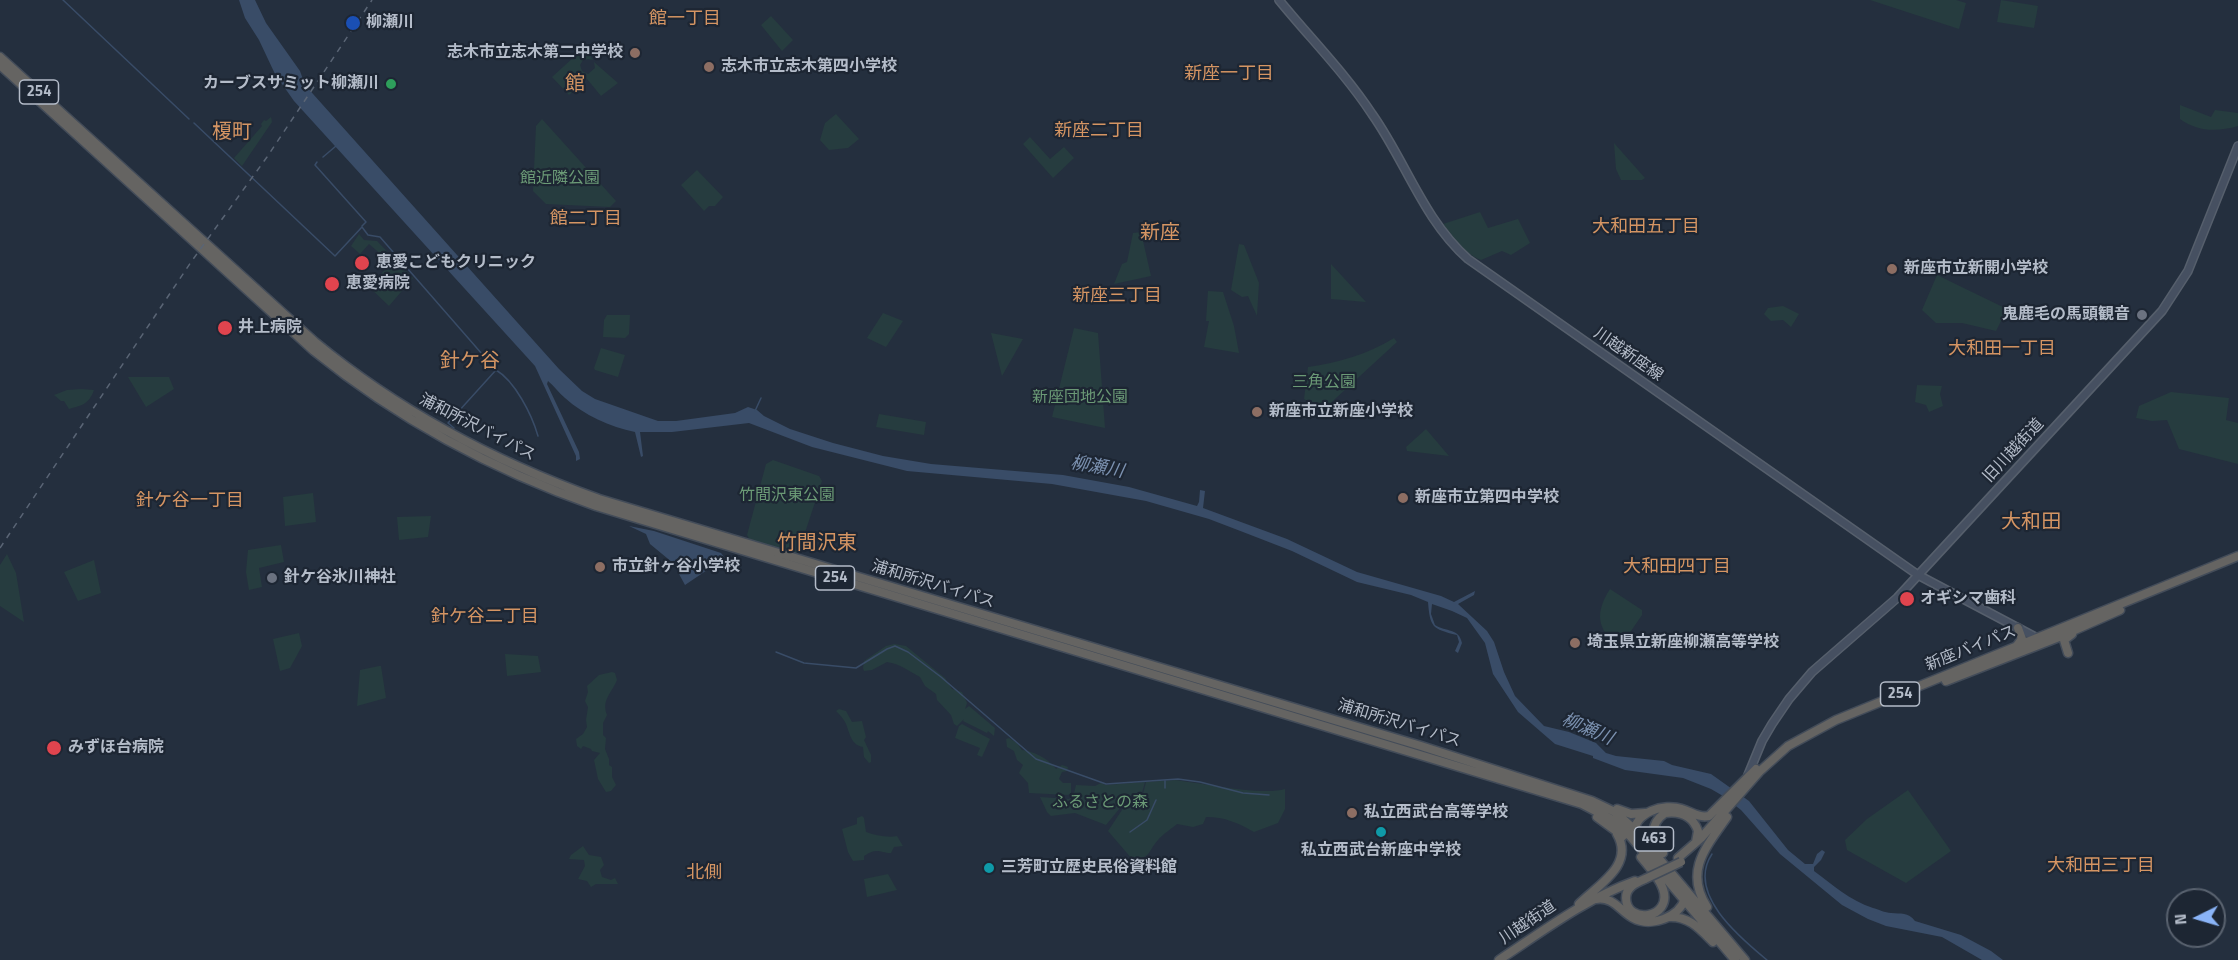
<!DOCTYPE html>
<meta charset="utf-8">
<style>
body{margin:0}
#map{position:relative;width:2238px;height:960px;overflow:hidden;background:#242f3e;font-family:"Titillium Web",sans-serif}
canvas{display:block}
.north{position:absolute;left:2166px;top:888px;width:60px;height:60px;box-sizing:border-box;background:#1d2633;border:2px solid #59626f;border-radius:50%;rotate:265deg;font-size:16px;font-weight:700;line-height:24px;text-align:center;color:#b4bcc9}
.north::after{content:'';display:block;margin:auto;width:21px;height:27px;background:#8ab4f8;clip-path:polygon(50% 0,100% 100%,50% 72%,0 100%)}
</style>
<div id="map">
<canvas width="2238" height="960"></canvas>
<div class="north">N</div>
</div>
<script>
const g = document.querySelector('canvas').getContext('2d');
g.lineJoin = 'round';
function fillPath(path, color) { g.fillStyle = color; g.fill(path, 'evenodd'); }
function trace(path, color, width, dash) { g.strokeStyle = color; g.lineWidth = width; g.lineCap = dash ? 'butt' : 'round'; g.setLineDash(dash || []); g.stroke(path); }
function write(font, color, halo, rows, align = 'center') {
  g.font = font + ' "Titillium Web","Noto Sans JP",sans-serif'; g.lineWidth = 4.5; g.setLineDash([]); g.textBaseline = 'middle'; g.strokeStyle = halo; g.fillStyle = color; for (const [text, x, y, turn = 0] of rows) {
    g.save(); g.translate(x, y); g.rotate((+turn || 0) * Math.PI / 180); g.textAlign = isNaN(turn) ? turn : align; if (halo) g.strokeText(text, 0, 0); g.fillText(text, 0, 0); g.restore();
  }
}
const green = new Path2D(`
 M1870,0H1956L1966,3L1959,29Z
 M2001,0L2038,6L2034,28L1997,22Z
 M771,16L793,40L782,51L761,25Z
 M585,47L593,60L588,59L583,60L580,65L582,71L588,74L595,68L594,62L618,83L601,96L587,79L569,95L552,77Z
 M2180,105L2211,117L2215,110L2238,113V126C2217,132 2198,132 2180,119Z
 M836,114L859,139L848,148L829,150L820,140L825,123Z
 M271,117L272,122L242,166L234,158L262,126L261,124L264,120L266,121Z
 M542,119L616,201L610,207L546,204L533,191L536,126Z
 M1030,137L1050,159L1064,147L1074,158L1053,178L1023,144Z
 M1614,143L1645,178L1642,180H1621L1616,169Z
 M697,170L723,197L715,206H709L704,211L681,185Z
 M1480,212L1488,228L1518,219L1530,243L1511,255L1502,251L1481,260C1465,254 1453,236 1443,224Z
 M1141,232L1151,276L1114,284L1122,264L1127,262L1133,233Z
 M359,234L364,240L377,241L413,278L389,306L369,287L391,263L369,244L360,254L351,246Z
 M1239,244L1244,245L1259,283L1257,316L1248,296L1242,297L1231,290Z
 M1331,264L1366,302L1331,299Z
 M1937,275L2007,309L1996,331L1962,323H1936L1922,310Z
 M1208,291L1223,292L1234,326L1239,353L1204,347L1209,321H1206Z
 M1783,306L1799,314L1791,327L1783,320L1771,321L1764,314L1768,308Z
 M883,313L903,321L886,347L867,338Z
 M607,315H630L629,334L625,338L603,337L604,320Z
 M1074,328L1098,333L1105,428L1052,417Z
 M991,333L1023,339L1002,376Z
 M1394,338L1397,342L1323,410L1304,399L1308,367C1338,363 1368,354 1394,338Z
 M601,348L625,355L618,377L595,370L594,368Z
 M128,377H169L174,389L146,407Z
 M1917,385L1942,386L1940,394L1943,406L1929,412L1926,405L1915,402Z
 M81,389L94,390C89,404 83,405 69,409L64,401H61L54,395L67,390Z
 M2171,392L2229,398L2226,420L2238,423V464L2179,449L2167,420L2152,421L2136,418L2139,406Z
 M879,414L926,422L924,435L876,427Z
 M1426,429L1449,456L1407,451L1406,447Z
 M773,460L819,476L822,481L798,554L750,540L747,535L766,464Z
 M313,493L316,522L285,526L283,497Z
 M431,516L428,537L399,540L397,517Z
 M281,545L284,562L259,568L262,587L249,590L246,572L248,550Z
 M7,554L16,573L24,622L0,606V565Z
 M94,560L101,593L78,601L64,572Z
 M1610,589L1642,610V615L1620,647C1596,630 1595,612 1610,589Z
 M299,633L302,646L290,668L280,671L273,639Z
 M894,644L906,646L945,678L952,689L962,692L967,703L965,709L969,706L995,728L994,736L988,731L987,733L963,721L964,719L957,726L954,724L951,715L937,700L936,694L925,686L920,677C909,671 900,664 887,662L872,670L864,671L863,668L864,661L886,646Z
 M505,654L538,656L541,672L507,676Z
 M379,666H381L386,698L357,706L360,670Z
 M612,672L615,673L617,680C612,693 601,700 607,715L603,723V735L606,738L605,749L609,759V765L612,767V777L616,785L611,791L606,792L598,779L594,760L600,753L592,751L591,749L583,746L581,749L577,746L576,739L583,734L587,727L586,720L588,707L585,701L588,692L587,686L599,675Z
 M839,709L846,711L852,722L862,721L866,737L864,740L871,755V762L869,763L864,757L863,747C851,745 850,734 846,724C844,719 840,715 836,711Z
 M962,724L990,739L982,757L977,755L980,748L955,738L959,726Z
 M1009,738L1017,743L1022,750C1034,751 1050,760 1056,769L1062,765L1068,767L1067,771L1062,772L1059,779L1063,783H1071V793L1068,795L1029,793L1028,783L1019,773L1023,765L1017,760L1014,751L1007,747L1006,739Z
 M1175,780C1201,783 1262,796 1285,789V809L1278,823L1254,832C1238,823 1225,817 1206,817L1203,824L1193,827L1177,824C1171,829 1163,834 1158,840C1148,851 1151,859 1132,859L1108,831L1130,798L1143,794L1146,782Z
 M1145,782L1142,793L1129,797L1106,825L1075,813L1051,816L1047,812L1040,797L1069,799L1073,797L1076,785L1095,786L1101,783L1106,785Z
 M1908,790L1951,851L1906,883L1847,850L1845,840L1867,819Z
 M862,816L864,818L866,832C874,835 888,838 897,836L903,846L894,847L891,853C879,853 878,847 864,856V860L853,861L848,852L842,829L857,824V818Z
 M583,846L589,855L601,857L604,865L600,870L602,877L611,880L615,878L618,884H596L591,887L587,881L578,879L585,866L584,860L569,859L571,855Z
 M888,874L897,890L867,897L864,879Z`);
const water = new Path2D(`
 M239,0H255L266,23L300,71L305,85L559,369L582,391L595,399L658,421H676L735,413L748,407L757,410L764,416L790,429L833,443L883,456L931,464L1063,475L1129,487L1197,506L1199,502L1200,490L1205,491L1203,508L1287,539L1357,572L1441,596L1454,602L1475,591L1474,595L1458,604L1487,631L1494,642L1504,672L1515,696L1544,726L1569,732L1596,743L1606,753L1616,756L1664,761L1672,765L1711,774L1749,801L1788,850L1805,864H1813L1817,854L1822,850L1825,852L1821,860L1814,867V871C1833,885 1849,900 1873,908C1878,909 1885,913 1891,913C1901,914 1908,912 1915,921L1961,935L1991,951L2003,960H1982L1942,937L1886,926L1868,919L1842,905L1780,854L1741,810L1723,796L1711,789L1683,778L1625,770L1593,758V756L1555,744L1518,712L1493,674L1485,643L1467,618L1452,611L1432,604L1431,614L1435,625C1446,632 1459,628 1462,643L1458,653L1455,651L1459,642L1457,635C1432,629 1430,627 1428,602L1411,595L1357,582L1292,551L1243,532L1209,519L1146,501L1052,484L907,471L812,447L749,423L672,432H640L643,456L641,457L635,432C610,427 584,415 565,398C559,393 554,386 548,381L547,384L579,452L580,459L576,461V456L535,366L294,101L275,74L259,40L245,18Z
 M629,526L654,531L721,553L725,558L685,585L673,563L650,544L646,534Z`);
const stream = new Path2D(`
 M63,0L189,119
 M194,123L335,256L362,227L368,235L380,237L496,370L448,423L454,428
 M323,157L336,146
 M317,162L315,165L366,222L362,226
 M496,370C515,381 532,415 538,436
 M755,411L761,398
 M776,652L804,663L856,668L887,649L895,646L908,652L941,677L1036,759L1106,784L1178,779L1200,782L1243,793L1269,795
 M1165,780V788
 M1130,832L1147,820L1156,800
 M1712,854C1686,893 1739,937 1767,960`);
const secondary = new Path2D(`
 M1279,0C1310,38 1345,73 1372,114C1406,162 1423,219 1468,259L1918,575L2039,639
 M1748,775L1762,741L1772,724L1789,699L1812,672L1897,598L2162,311L2188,271L2238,146`);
const trunk = new Path2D(`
 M0,57L315,342C400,412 496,462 599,499L1421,746L1592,801L1615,812L1634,829L1745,960
 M0,65L314,351C398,419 495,471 596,506L1582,804L1611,819L1630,836L1735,960
 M2016,647L2022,639L2018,628
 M2068,653L2064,640L2072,634
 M1946,681L2059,637L2120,610
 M1617,809L1631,814L1645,813
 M1597,817L1623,836
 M1634,834C1634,812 1664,803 1682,809C1692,812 1698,818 1709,816L1756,769
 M1663,853C1651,840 1649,824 1665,813C1680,811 1693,816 1698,831L1696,842
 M1641,857C1649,867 1659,877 1663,889C1673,919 1626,925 1626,898C1626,887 1636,883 1645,879
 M1678,858L1701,838L1759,772L1788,746L1836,720L2238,556
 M1596,899C1613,896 1620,911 1633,918C1651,928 1680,917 1685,898
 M1579,904C1598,885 1635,865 1617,834
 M1707,907C1684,871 1706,847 1727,817
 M1669,917C1689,916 1700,929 1713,942
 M1499,960C1543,931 1585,899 1635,881`);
const rail = new Path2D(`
 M0,548L191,262L267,157L372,0`);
const trunkBridge = new Path2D(`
 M1645,879L1681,862`);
const markers = [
 [353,23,8,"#1a4fb4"],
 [635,53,6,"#8d6e63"],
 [709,67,6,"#8d6e63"],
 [391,84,6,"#2e9e5b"],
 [362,263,8,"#e0444e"],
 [1892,269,6,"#8d6e63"],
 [332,284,8,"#e0444e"],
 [2142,315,6,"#6b7280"],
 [225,328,8,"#e0444e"],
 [1257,412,6,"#8d6e63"],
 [1403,498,6,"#8d6e63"],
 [600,567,6,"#8d6e63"],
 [272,578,6,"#6b7280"],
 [1907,599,8,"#e0444e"],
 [1575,643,6,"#8d6e63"],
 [54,748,8,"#e0444e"],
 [1352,813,6,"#8d6e63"],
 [1381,832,6,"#0f9aa8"],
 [989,868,6,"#0f9aa8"]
];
const shields = [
 [39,92,39],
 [835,578,39],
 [1900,694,39],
 [1654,839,39]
];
const shieldNames = [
 ["254",39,92],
 ["254",835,578],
 ["254",1900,694],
 ["463",1654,839]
];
const poiNames = [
 ["柳瀬川",366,23],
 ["志木市立志木第二中学校",623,53,"right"],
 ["志木市立志木第四小学校",721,67],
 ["カーブスサミット柳瀬川",379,84,"right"],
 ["恵愛こどもクリニック",376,263],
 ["新座市立新開小学校",1904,269],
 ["恵愛病院",346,284],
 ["鬼鹿毛の馬頭観音",2130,315,"right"],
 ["井上病院",238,328],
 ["新座市立新座小学校",1269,412],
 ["新座市立第四中学校",1415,498],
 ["市立針ヶ谷小学校",612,567],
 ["針ケ谷氷川神社",284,578],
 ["オギシマ歯科",1920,599],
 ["埼玉県立新座柳瀬高等学校",1587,643],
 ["みずほ台病院",68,748],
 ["私立西武台高等学校",1364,813],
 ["私立西武台新座中学校",1381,851,"center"],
 ["三芳町立歴史民俗資料館",1001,868]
];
const parkNames = [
 ["館近隣公園",560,179],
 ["三角公園",1324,383],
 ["新座団地公園",1080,398],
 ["竹間沢東公園",787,496],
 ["ふるさとの森",1100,803]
];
const streetNames = [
 ["川越新座線",1628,355,35],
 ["浦和所沢バイパス",477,428,27],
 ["旧川越街道",2014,451,-47],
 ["浦和所沢バイパス",933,585,17],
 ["新座バイパス",1971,649,-22],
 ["浦和所沢バイパス",1399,724,17],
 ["川越街道",1528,923,-34]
];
const neighbourhoodNames = [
 ["館一丁目",685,20],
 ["新座一丁目",1229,75],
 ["新座二丁目",1099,132],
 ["館二丁目",586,220],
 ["大和田五丁目",1646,228],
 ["新座三丁目",1117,297],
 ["大和田一丁目",2002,350],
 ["針ケ谷一丁目",190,502],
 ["大和田四丁目",1677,568],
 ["針ケ谷二丁目",485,618],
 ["大和田三丁目",2101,867],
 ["北側",704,874]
];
const waterNames = [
 ["柳瀬川",1097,468,10],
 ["柳瀬川",1587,730,23]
];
const quarterNames = [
 ["館",575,85],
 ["榎町",232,133],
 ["新座",1160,234],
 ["針ケ谷",470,362],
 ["大和田",2031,523],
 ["竹間沢東",817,544]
];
fillPath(green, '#263c3f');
fillPath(water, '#394c67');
trace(stream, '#394c67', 1.5);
trace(secondary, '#565f6c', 10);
trace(trunk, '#434c59', 11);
trace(secondary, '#465061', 7);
trace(trunk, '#656462', 8);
trace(rail, '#5a6575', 1.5, [6, 6]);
trace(trunkBridge, '#434c59', 11, []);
trace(trunkBridge, '#656462', 8);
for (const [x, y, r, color] of markers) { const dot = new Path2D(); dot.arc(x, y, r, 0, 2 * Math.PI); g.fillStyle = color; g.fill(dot); trace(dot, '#1d2633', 2); }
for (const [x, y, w] of shields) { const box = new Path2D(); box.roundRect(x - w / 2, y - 12, w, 24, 4.5); g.fillStyle = '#1d2633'; g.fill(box); trace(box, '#b4bcc9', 1.5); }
write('bold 15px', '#b4bcc9', null, shieldNames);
write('bold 16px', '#b4bcc9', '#1d2633', poiNames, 'left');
write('16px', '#6b9a76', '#1d2633', parkNames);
write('16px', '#b4bcc9', '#1d2633', streetNames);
write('18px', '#d59563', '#1d2633', neighbourhoodNames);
write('italic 18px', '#7c92b1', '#1d2633', waterNames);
write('20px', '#d59563', '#1d2633', quarterNames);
</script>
